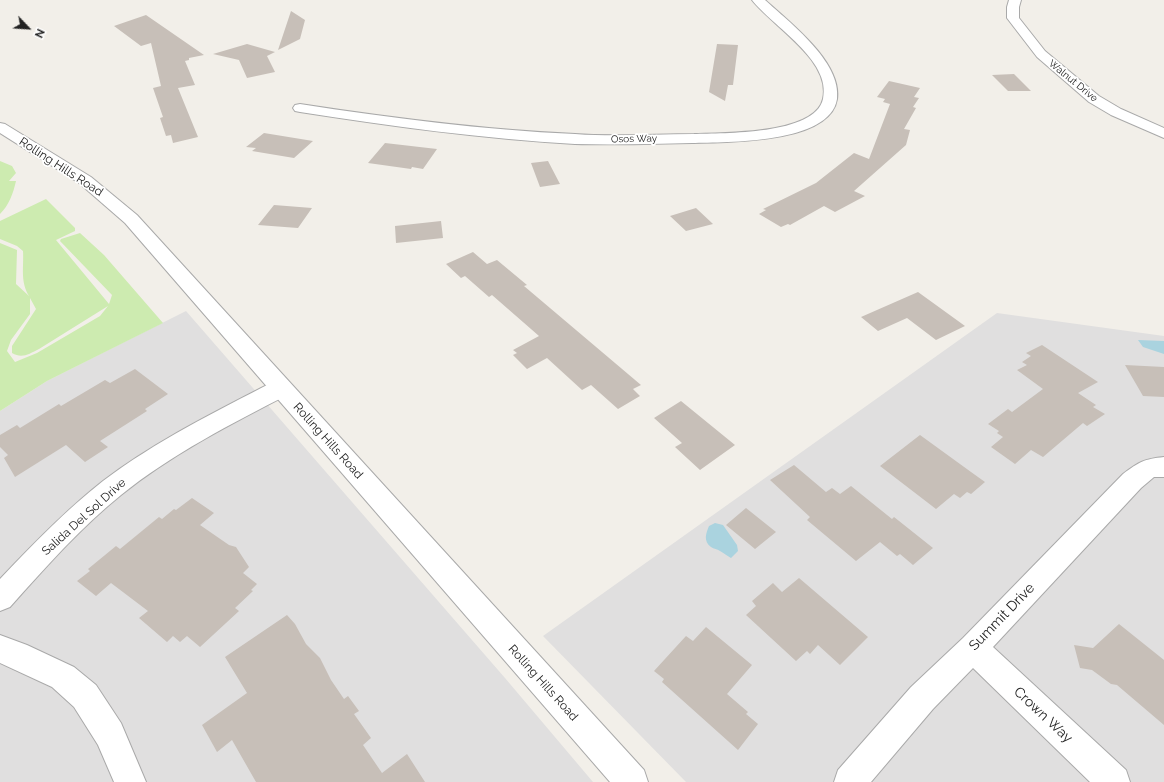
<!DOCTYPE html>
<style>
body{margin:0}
#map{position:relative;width:1164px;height:782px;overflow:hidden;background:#f2efe9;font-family:Raleway,sans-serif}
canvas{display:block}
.north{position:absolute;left:8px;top:8px;width:40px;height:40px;-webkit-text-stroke:3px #fff;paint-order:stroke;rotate:115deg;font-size:11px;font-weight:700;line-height:16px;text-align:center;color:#222}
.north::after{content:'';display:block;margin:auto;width:14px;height:18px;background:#222;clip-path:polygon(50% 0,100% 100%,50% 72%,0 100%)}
</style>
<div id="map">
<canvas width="1164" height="782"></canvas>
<div class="north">N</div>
</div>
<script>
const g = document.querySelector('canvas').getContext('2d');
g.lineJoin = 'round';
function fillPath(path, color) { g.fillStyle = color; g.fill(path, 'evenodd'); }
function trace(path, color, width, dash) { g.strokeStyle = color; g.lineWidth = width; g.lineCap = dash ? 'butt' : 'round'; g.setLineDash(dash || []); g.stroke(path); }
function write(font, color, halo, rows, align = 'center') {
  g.font = font + ' Raleway,sans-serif'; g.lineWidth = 3.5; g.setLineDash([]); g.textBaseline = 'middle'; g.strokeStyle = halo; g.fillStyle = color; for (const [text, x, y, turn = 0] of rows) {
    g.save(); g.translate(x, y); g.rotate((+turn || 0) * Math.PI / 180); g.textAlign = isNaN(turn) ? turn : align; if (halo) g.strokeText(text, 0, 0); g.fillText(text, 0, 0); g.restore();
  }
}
const residential = new Path2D(`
 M186,311L505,678L593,782H0V411L47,381Z
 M997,313L1164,336V782H686L543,636Z`);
const grass = new Path2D(`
 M0,161L12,166L16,173L9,181H16C13,194 9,205 0,214Z
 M46,199L75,228V231L56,240L109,304L112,295L60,241L61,239L80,233L104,255L163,323L47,381L0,411V243L17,250L16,284L29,296C20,281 24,267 23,251L17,246L0,239V221ZM30,298L36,309L12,346V353C22,359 29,354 39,349L108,306L100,316L37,353L15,362L7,351L11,340L30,314Z`);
const water = new Path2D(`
 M1138,340L1164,341V354L1143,347Z
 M715,523L723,525L737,545L738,551L731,558C727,556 724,553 720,551C717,549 714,549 711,547C703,541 706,533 709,526Z`);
const building = new Path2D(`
 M291,11L305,20L300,39L278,50Z
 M146,15L204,55L189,58V60L185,61L195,85L178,88L198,137L173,143L171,135L166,136L160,118L163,117L153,88L161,86L151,43L141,46L114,26Z
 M247,44L275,52L267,56L275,72L247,78L239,60L213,54Z
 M717,44L738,45L733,85H728L725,101L709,92Z
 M1014,74L1031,91H1008L992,75Z
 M889,81L920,88L914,97L919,98L913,107L916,108L904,129L910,130L906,145L854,191L865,196L835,212L824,206L790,225L788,224L781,227L759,214L766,210L763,209L816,183L854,153L869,159L890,104L883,102L885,99L877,97Z
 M264,133L313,141L294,158L252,151L256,148L246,147Z
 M385,143L437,149L423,169L412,167L411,169L368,163Z
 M548,161L560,184L540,187L531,163Z
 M274,205L312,208L298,228L258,225Z
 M696,208L713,224L686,231L670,216Z
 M441,221L443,238L396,243L395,226Z
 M473,252L487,264L497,260L527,285L524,286L641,385L633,389L640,396L618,409L591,385L582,390L547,358L527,369L513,355L517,353L513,350L539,336L492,295L489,297L465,276L461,278L446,264Z
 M918,292L965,326L936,340L907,318L878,331L861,317Z
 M1042,345L1098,382L1078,393L1096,405L1093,407L1105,414L1087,426L1083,423L1043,457L1031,450L1015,464L991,447L1003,437L997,433L999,431L988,424L1008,409L1012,412L1043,389L1017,370L1027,365L1022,362L1031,356L1026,353Z
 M1125,365L1164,367V397L1143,396Z
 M135,369L168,394L145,409L147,411L100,441L108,447L85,462L66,445L15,477L4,458L8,455L0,447V435L17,425L20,428L59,404L61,406L105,380L110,383Z
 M681,401L735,445L700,470L675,447L682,443L654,418Z
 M920,435L971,472L985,482L971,494L967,492L960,498L954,494L936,509L880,466Z
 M794,465L826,492L832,488L840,494L851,486L892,519L894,517L933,548L913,565L900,554L897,556L880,542L856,561L807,520L810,517L770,480Z
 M192,498L214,513L200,525L229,545L236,547L249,567L243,573L257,584L251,590L253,591L235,608L239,611L200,647L187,636L180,642L173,636L167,642L139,618L148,611L111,583L96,596L77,581L90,571L88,569L116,546L120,549L159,517L162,519L174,509L176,510Z
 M746,508L776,532L755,549L726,525Z
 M799,578L868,637L840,665L818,645L810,654L807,651L796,661L746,615L756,606L752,601L773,583L782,592Z
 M287,615L295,624L306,644L320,658L331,680L344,699L348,696L359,711L354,714L371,738L363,745L382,773L407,754L425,782H256L232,740L217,752L202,725L247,693L225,657Z
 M1119,624L1164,660V725L1117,685L1111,684L1092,670L1080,668L1074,645L1093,648Z
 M706,627L752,665L727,694L748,712L746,714L758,724L738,750L662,682L664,679L654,671L686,636L693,641Z`);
const minor = new Path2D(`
 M752,0H765C789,22 842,62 837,99C830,144 726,142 692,143C653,144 614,145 575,144C483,139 391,126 300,112L295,111L293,108L295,105L300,104C391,118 483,130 575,134C615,137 654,134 694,134C723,133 815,135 823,99C832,60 772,26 752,0Z
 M281,380L289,382L292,388L289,394C231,424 172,454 121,495C80,528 45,568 10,607L0,611V579C32,545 66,510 103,481C156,441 215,412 273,382Z
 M1164,457V477H1154L1141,488L993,647L1126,770L1130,782H1090L973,668L933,709L871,782H834L838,770L911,687L963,638L1123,474C1139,462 1144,459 1164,457Z
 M0,635L27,645L74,667L96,685L121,723L146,782H114L98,745L74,707L52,687L0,663Z`);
const tertiary = new Path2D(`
 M1009,0H1021L1019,7V18L1045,51L1099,96L1121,109L1164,128V138L1111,115L1089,102L1037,57L1007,18V7Z
 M0,123L5,124L91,177L137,215L644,770L648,782H610L125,223L79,183L0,133Z`);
const farStreetnames = [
 ["Walnut Drive",1073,81,39],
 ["Osos Way",634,139,-1]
];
const streetNames = [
 ["Rolling Hills Road",61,167,33],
 ["Rolling Hills Road",328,441,48],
 ["Salida Del Sol Drive",84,517,-42],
 ["Rolling Hills Road",543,683,48]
];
const nearStreetnames = [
 ["Summit Drive",1002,617,-46],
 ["Crown Way",1043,715,43]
];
fillPath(residential, '#e0dfdf');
fillPath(grass, '#cdebb0');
fillPath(water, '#aad3df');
fillPath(building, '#c7bfb8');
trace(minor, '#a9a9a9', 2);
trace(tertiary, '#a9a9a9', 2);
fillPath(minor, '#fff');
fillPath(tertiary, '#fff');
write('10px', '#222', '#fff', farStreetnames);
write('12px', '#222', '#fff', streetNames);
write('14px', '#222', '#fff', nearStreetnames);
</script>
